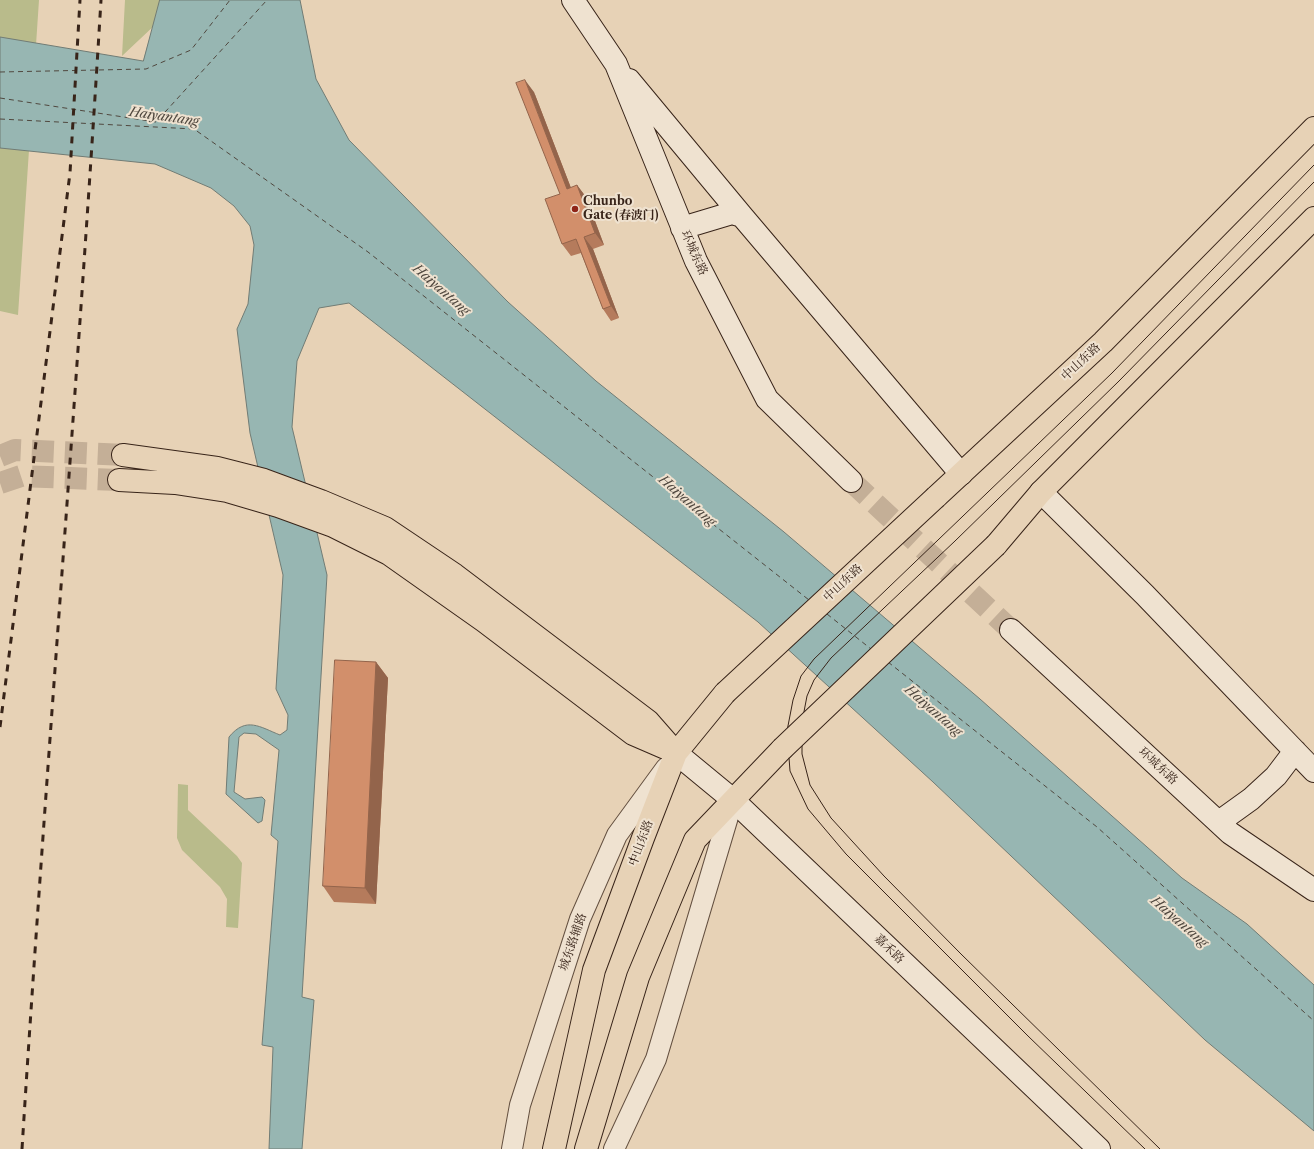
<!DOCTYPE html>
<meta charset="utf-8">
<style>
body{margin:0}
canvas{display:block;background:#e7d2b6}
</style>
<canvas width="1314" height="1149"></canvas>
<script>
const g = document.querySelector('canvas').getContext('2d');
g.lineJoin = 'round';
function fillPath(path, color) { g.fillStyle = color; g.fill(path, 'evenodd'); }
function trace(path, color, width, dash) { g.strokeStyle = color; g.lineWidth = width; g.lineCap = dash ? 'butt' : 'round'; g.setLineDash(dash || []); g.stroke(path); }
function write(font, color, halo, rows, align = 'center') {
  g.font = font + ' "Libre Caslon Text","Noto Serif SC",serif'; g.lineWidth = 4; g.setLineDash([]); g.textBaseline = 'middle'; g.strokeStyle = halo; g.fillStyle = color; for (const [text, x, y, turn = 0] of rows) {
    g.save(); g.translate(x, y); g.rotate((+turn || 0) * Math.PI / 180); g.textAlign = isNaN(turn) ? turn : align; if (halo) g.strokeText(text, 0, 0); g.fillText(text, 0, 0); g.restore();
  }
}
const green = new Path2D(`
 M0,0H39L18,315L0,311Z
 M125,0H175L174,7L122,56Z
 M178,784L188,785V810L237,856L242,863L238,928L226,927L227,899L220,887L182,850L177,838Z`);
const water = new Path2D(`
 M160,0H300L316,79L349,140L508,302L596,381L784,532L980,699L1182,878L1247,924L1314,985V1131L1205,1040L933,782L758,622L349,303L319,308L297,361L292,427L327,575L302,997L314,1000L302,1149H269L273,1047L262,1045L278,841L271,835L279,750L256,734L244,733L239,737L234,792L245,799L262,797L265,800L262,821L258,823L226,794L229,737C246,716 260,727 280,735L287,730L288,715L276,689L283,575L250,433L237,329L248,304L254,245L250,226L234,206L211,188L155,164L0,148V37L143,61Z`);
const ferry = new Path2D(`
 M0,72L146,69L191,50L230,0
 M0,98L156,122L267,0
 M0,119L194,129L368,252L809,600
 M827,614L871,649
 M888,662L1097,827L1314,1021`);
const secondaryTunnel = new Path2D(`
 M851,481L1011,630`);
const primaryTunnel = new Path2D(`
 M0,456L15,450L123,455
 M0,483L21,476L119,480`);
const street = new Path2D(`
 M512,1149L520,1105L580,919L617,835L666,768
 M614,1149L656,1059L733,800`);
const secondary = new Path2D(`
 M573,0L616,64L696,261L767,399L851,481
 M629,80L742,216L961,474
 M682,228L732,213L742,216
 M1041,492L1145,595L1314,771
 M1011,630L1230,833L1314,890
 M676,753L733,800L1099,1149
 M1219,822L1251,799L1276,776L1295,751`);
const primary = new Path2D(`
 M123,455L217,468L264,480L321,501L385,528L455,575L648,721L676,753
 M119,480L175,483L227,491L278,506L333,526L389,554L484,621L633,734L670,750
 M936,497L1103,342L1314,128
 M996,545L1041,492L1314,218
 M554,1149L594,970L643,838L676,753L725,693
 M586,1149L638,977L695,840L782,749`);
const tram = new Path2D(`
 M1145,1149L1028,1036L846,854L808,809L790,771L787,731L793,700L801,676L814,659L1112,373L1314,165
 M1160,1149L961,954L884,876L831,818L810,785L802,754V722L807,696L814,680L831,658L955,541L1119,381L1314,182`);
const rail = new Path2D(`
 M0,727L70,173L80,0
 M22,1149C46,766 78,383 101,0`);
const primaryBridge = new Path2D(`
 M725,693L936,497
 M782,749L996,545`);
const wall = new Path2D(`
 M534,92L571,188L577,185L586,197L604,245L593,249L619,318L611,321L603,309L581,253L571,256L562,244L560,194Z
 M376,662L388,678L376,904L334,902L323,886Z`);
const shadedWall = new Path2D(`
 M525,80L534,92L576,201L567,189Z
 M577,185L586,197L604,245L595,233Z
 M584,237L593,249L619,318L611,306Z
 M376,662L388,678L376,904L365,888Z`);
const building = new Path2D(`
 M525,80L567,189L577,185L595,233L584,237L611,306L603,309L576,239L562,244L545,199L560,194L516,83Z
 M335,660L376,662L365,888L323,886Z`);
const markers = [
 [575,209,4,"#8f2418"]
];
const poiNames = [
 ["Chunbo",583,202],
 ["Gate (春波门)",583,216]
];
const streetNames = [
 ["环城东路",694,253,66],
 ["中山东路",1081,362,-43],
 ["中山东路",843,583,-43],
 ["环城东路",1158,766,43],
 ["中山东路",641,843,-69],
 ["城东路辅路",573,942,-71],
 ["嘉禾路",889,949,44]
];
const waterNames = [
 ["Haiyantang",164,117,8],
 ["Haiyantang",441,290,41],
 ["Haiyantang",687,501,41],
 ["Haiyantang",933,711,41],
 ["Haiyantang",1179,922,41]
];
fillPath(green, '#b9bb8b');
fillPath(water, '#97b6b2');
trace(water, '#717c75', 1);
trace(ferry, '#50483f', 1, [5, 4]);
trace(secondaryTunnel, '#c4af97', 22, [22, 11]);
trace(primaryTunnel, '#c4af97', 22, [22, 11]);
trace(street, '#645040', 22);
trace(secondary, '#382419', 24);
trace(primary, '#382419', 24);
trace(street, '#efe2d0', 20);
trace(secondary, '#efe2d0', 22);
trace(primary, '#e7d2b6', 22);
trace(tram, '#382419', 1);
trace(rail, '#382419', 3, [7, 7]);
trace(primaryBridge, '#382419', 24, []);
trace(primaryBridge, '#e7d2b6', 22);
fillPath(wall, '#b57b5c');
fillPath(shadedWall, '#93644b');
fillPath(building, '#d28f6b');
trace(building, '#93644b', 1);
for (const [x, y, r, color] of markers) { const dot = new Path2D(); dot.arc(x, y, r, 0, 2 * Math.PI); g.fillStyle = color; g.fill(dot); trace(dot, '#efe2d0', 1.5); }
write('bold 12px', '#382419', '#efe2d0', poiNames, 'left');
write('12px', '#382419', '#efe2d0', streetNames);
write('italic 13px', '#50483f', '#efe2d0', waterNames);
</script>
